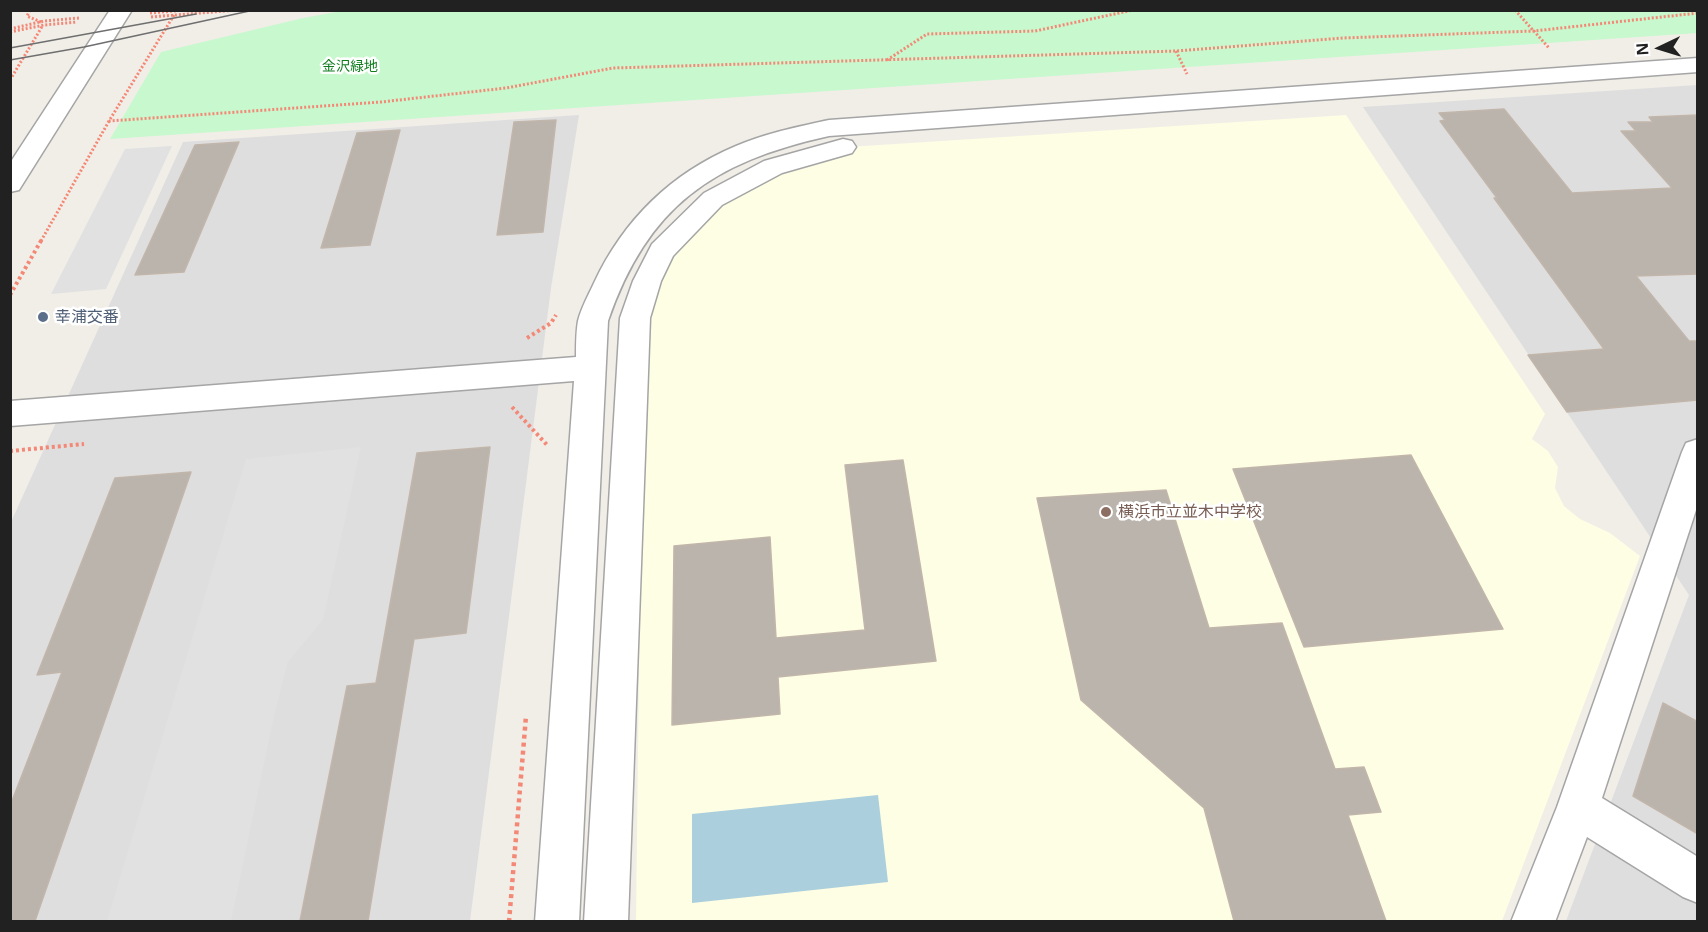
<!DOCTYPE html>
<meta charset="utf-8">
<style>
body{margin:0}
#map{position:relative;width:1708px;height:932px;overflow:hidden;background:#f1eee8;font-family:"Noto Sans",sans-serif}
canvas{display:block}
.frame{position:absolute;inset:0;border:12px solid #212121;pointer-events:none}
.north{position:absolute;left:1630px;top:18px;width:60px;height:60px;-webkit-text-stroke:4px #fff;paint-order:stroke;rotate:266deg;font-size:16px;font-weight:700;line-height:24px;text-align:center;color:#212121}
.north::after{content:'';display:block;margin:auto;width:21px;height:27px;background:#212121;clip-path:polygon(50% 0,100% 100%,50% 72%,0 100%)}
</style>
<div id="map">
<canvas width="1708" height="932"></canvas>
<div class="frame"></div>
<div class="north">N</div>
</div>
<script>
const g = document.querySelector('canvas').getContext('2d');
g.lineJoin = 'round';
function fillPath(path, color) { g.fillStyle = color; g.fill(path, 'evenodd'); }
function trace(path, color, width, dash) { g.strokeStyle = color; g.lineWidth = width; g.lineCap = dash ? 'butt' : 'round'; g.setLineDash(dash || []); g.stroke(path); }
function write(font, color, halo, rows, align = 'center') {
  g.font = font + ' "Noto Sans","Noto Sans JP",sans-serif'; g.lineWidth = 5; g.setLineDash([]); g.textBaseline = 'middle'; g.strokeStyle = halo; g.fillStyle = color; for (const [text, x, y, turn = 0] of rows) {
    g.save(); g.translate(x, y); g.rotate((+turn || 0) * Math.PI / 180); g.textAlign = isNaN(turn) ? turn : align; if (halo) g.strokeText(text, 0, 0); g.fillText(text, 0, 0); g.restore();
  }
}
const residential = new Path2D(`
 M1697,85V921H1566L1689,595L1363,107Z
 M579,115L551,288L470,921L11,922V522L183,142Z`);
const education = new Path2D(`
 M1346,115L1545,414L1532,439L1548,451L1558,467L1555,488L1564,506L1580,519L1610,533L1640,556L1502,921L636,922L643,326L662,270L705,220L768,171L848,147Z`);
const park = new Path2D(`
 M347,10H1697L1698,33L110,139L161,52L303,18Z`);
const parking = new Path2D(`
 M172,146L106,289L51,294L125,149Z
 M361,447L323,620L288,662L274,716L231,921H107L246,459Z`);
const water = new Path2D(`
 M878,795L888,882L692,903V814Z`);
const building = new Path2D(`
 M1504,109L1572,193L1672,188L1621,131H1636L1628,122H1653L1649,117L1698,115V274L1636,276L1689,341H1698V400L1567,412L1528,355L1604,349L1494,198H1497L1440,121L1445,120L1439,113Z
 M556,120L543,232L497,235L514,122Z
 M400,130L370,245L321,248L357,133Z
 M239,142L184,272L135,275L195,145Z
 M490,447L466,633L414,639L368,921H300L347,686L376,683L417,453Z
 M1411,455L1503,629L1304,647L1233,469Z
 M903,460L936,661L778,677L780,714L672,725L674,546L770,537L776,638L865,630L845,465Z
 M191,472L35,921H10V806L62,672L37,675L115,478Z
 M1166,490L1209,628L1282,623L1335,769L1364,767L1381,812L1348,815L1386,921H1234L1204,808L1081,700L1037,498Z
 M1663,703L1698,722V834L1633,796Z`);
const pathFar2 = new Path2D(`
 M30,10L27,16L41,22
 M1515,10L1549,48
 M150,13L185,10
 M174,15L109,121L381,102L506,88L613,68L1176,51L1343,38L1534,31L1698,13
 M151,17L237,10
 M10,29L44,21L79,18
 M10,32L44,25L77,22
 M1176,51L1187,74
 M887,60L927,34L1035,31L1133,10
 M10,80L43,25
 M41,241L109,121`);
const pathFar1 = new Path2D(`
 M10,295L42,239
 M527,338L551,323L556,315
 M512,407L548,446
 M10,451L84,444`);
const path = new Path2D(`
 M509,922L526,716`);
const minor = new Path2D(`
 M110,10H132L19,190L10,192V163Z
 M1698,58V72L829,136C712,162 648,206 608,321L579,922H535L574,381L10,426V401L576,357C576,346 576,332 578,321C581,308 589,294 594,283C624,219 672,173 736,146C766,133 797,127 829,120Z
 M843,139L852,141L856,147L852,153L782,173L722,205L673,256L661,281L650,318L628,922H584L620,318L633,281L652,244L704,193L764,161Z
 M1698,439V504L1602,798L1698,857V903L1683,897L1587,837L1555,922H1511L1557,807L1682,452L1686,443Z`);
const tram = new Path2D(`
 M10,48L196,14
 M10,60L84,47L254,10`);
const markers = [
 [43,317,6,"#5c6f8a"],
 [1106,512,6,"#8d6e63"]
];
const farParknames = [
 ["金沢緑地",350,67]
];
const serviceNames = [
 ["幸浦交番",55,317]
];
const educationNames = [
 ["横浜市立並木中学校",1118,512]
];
fillPath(residential, '#dfdede');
fillPath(education, '#fdfee4');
fillPath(park, '#c8f8ce');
fillPath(parking, '#e1e1e1');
fillPath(water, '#abcfdc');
fillPath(building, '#bab4ad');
trace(building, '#c2b6ab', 1.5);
trace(minor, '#a5a5a5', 3);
trace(pathFar2, '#f48876', 3, [2, 2]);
trace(pathFar1, '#f48876', 4, [3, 3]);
trace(path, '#f48876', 4.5, [4, 4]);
fillPath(minor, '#fff');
trace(tram, '#6f6f6f', 1.5);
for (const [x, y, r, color] of markers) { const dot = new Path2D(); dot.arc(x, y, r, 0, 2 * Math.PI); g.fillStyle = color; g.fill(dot); trace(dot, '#fff', 2); }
write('14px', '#117d1e', '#fff', farParknames);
write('16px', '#4e5e75', '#fff', serviceNames, 'left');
write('16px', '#785e54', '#fff', educationNames, 'left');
</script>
